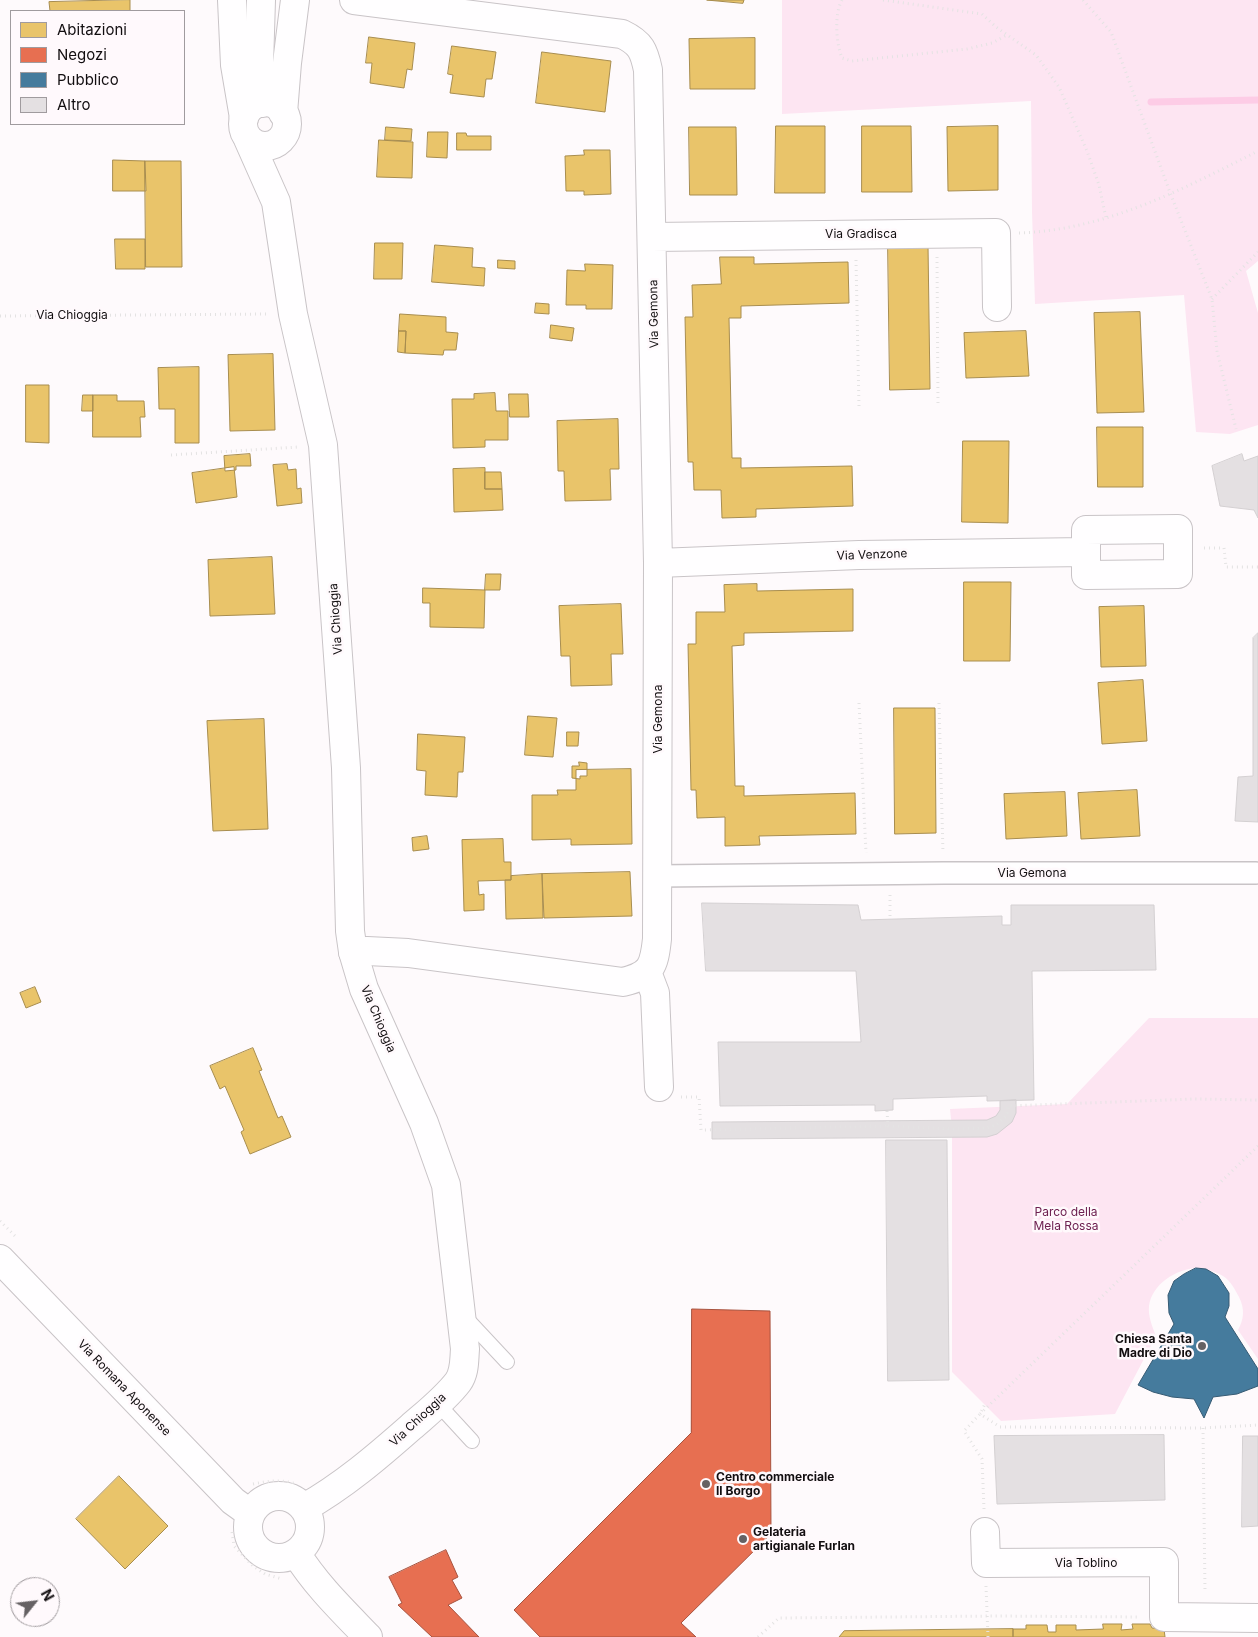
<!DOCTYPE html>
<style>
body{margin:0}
#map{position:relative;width:1258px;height:1637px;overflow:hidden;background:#fefafc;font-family:Inter,sans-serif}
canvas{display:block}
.legend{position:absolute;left:10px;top:10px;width:175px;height:115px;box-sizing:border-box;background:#fff9fc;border:1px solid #a09b9e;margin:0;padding:6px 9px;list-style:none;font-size:15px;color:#120e10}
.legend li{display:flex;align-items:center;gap:10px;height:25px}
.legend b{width:25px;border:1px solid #a09b9e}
.north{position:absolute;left:10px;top:1577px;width:50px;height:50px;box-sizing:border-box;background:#fff9fc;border:1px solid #a09b9e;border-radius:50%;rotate:61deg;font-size:14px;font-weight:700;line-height:20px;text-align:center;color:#120e10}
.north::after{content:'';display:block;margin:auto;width:18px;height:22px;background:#656163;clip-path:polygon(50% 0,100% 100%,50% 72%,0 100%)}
</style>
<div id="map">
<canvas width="1258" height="1637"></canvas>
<ul class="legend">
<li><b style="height:14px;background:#e9c46a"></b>Abitazioni</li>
<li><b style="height:14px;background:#e76f51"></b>Negozi</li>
<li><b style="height:14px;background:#457b9d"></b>Pubblico</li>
<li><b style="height:14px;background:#e4e0e2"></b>Altro</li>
</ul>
<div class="north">N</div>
</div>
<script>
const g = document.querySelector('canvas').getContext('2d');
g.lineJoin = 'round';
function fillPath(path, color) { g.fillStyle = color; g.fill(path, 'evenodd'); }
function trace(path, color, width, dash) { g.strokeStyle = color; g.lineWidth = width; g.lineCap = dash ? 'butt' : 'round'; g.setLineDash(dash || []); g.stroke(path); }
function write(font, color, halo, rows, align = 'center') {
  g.font = font + ' Inter,sans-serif'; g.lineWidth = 5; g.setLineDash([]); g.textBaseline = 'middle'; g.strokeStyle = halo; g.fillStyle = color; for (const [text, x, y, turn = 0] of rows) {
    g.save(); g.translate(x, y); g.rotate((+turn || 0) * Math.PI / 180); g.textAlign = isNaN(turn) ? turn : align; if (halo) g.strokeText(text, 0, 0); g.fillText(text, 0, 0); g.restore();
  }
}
const green = new Path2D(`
 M782,0H1258V261L1246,271L1258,313V425L1230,434L1196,432L1184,295L1035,304L1032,212L1031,101L782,114Z
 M1149,1018H1258V1359L1238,1330C1244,1319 1245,1309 1239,1297C1235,1290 1231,1281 1223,1276C1216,1272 1205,1268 1197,1268C1176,1269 1152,1284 1149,1306C1148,1316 1152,1326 1156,1336L1115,1414L1001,1421L952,1372V1129L950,1109L1067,1104Z`);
const homes = new Path2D(`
 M130,0V11H50L49,2Z
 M707,0H744L743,3Z
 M369,37L415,43L412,70L407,69L404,88L370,83L372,63H366Z
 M755,38V89H690L689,39Z
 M452,46L496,52L492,79H486L484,97L450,93L453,75L448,74Z
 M542,52L611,61L605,112L536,103Z
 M776,126H825V193H775Z
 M862,126H911L912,192H862Z
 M998,126V190L948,191L947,127Z
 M386,127L412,129L411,141L385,140Z
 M689,127H736L737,195H690Z
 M428,132H448L447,158L427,157Z
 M457,133H466L467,136H491V150H457Z
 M379,140L413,142L412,178L377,177Z
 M584,150H610L611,194L584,195V191H566L565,156L584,155Z
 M113,160L145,161L146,191H113Z
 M145,161H181L182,267H146Z
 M115,239H145V269H116Z
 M375,243H403L402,279H374Z
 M435,245L473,248L472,267L485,268L484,286L432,282Z
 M888,245H928L930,389L890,390Z
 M720,257H754V264L848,262L849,303L741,306V318H729L732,458H741V468L852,466L853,506L756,509V517L722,518L721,490H694L693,462H688L685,317H693L692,285L721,284Z
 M498,260L515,261V269L498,268Z
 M585,264L613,265L612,309H586V305H566L567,270L585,271Z
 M536,303L549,304V314L535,313Z
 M1140,312L1144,412L1097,413L1094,313Z
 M400,314L446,317V332L458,333L456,350H444L443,355L405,353L406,331H399Z
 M551,325L574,328L572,341L550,338Z
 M399,331H406L405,353L398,352Z
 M1026,331L1029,376L966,378L964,333Z
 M273,354L275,430L230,431L228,355Z
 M199,367V443H175V409H159L158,368Z
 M26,385H49V443L26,442Z
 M495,393L496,411H508V440H485V447L453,448L452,399H474V394Z
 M509,394H528L529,417H510Z
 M83,395H93V411H82Z
 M93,395H117V401H144L145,417H140L141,437H93Z
 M618,419L619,469H610L611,500L565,501L564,471H558L557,421Z
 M1097,427H1143V487H1098Z
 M963,441H1009L1008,523L962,522Z
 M250,454L251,466H236V470L225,471L224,456Z
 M287,464L288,470L296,469L297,489L301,488L302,503L277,506L273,465Z
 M234,467L237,497L196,503L192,473Z
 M485,468V489H502L503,510L454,512L453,469Z
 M485,472H501L502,489H485Z
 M272,557L275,614L210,616L208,560Z
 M486,574H501L500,590H485Z
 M964,582H1011L1010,661H964Z
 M757,584V591L853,589V631L744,633V645L732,646L735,786H744V796L855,793L856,834L759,836L760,845L725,846V817L697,818L696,790H691L688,644H696V612H725L724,585Z
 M423,588L485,590L484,628L430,627V603H423Z
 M621,604L623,654H611L612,685L571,686L570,656H561L559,606Z
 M1144,606L1146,666L1101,667L1099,607Z
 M1143,680L1147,741L1102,744L1098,683Z
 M894,708H935L936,833L895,834Z
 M528,716L557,718L553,757L525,755Z
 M264,719L268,829L213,831L207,721Z
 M567,732H579L578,746H567Z
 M418,734L465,737L463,772H458L457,797L425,795L426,771L417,770Z
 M579,762L587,763V776H580V779L572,778V766H579Z
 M631,769L632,844L571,845V839L532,840V795H558L557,790H576V770Z
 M1137,790L1140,836L1081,839L1078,793Z
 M1065,792L1067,836L1006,839L1004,794Z
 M427,836L429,849L413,851L412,838Z
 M503,839L504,862H511V880L478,881L479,895L484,894V910L464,911L462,840Z
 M630,872L632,916L544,918L542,874Z
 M542,874L543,918L506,919L505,880H511V876Z
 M35,987L41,1002L26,1008L20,993Z
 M253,1048L262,1070L259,1071L278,1118L282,1116L291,1137L250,1154L241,1132L244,1130L225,1086L220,1089L210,1066Z
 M119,1476L168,1526L125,1569L76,1519Z
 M1103,1624H1122L1121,1630L1133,1629L1132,1624H1150L1152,1628L1164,1629L1165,1637H1013V1629H1026V1625H1047L1048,1632H1056V1625H1076V1630L1103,1629Z
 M1013,1629V1637H839L844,1631Z`);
const shops = new Path2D(`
 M692,1309L770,1311L771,1534L681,1623L696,1637H540L514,1610L691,1433Z
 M446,1550L458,1577L452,1580L462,1598L448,1605L479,1637H432L398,1605L402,1603L389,1577Z`);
const public = new Path2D(`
 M1196,1268L1206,1269L1218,1276L1229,1293V1306L1225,1317L1258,1369V1386L1237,1394L1213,1397L1204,1418L1194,1399L1172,1397L1153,1392L1138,1385L1174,1324L1169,1313L1168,1295L1174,1281L1184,1274Z`);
const stream = new Path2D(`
 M1151,102L1258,100`);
const building = new Path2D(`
 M1242,454L1244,461L1258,456V518L1254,510L1220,506L1212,466Z
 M1258,633V822L1235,821L1238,777L1253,776V638Z
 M702,903L858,905L861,920L1002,916V925H1011V905H1154L1156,970L1032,971L1034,1100L987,1101V1096L893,1099V1110L875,1111V1105H869L720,1106L718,1042H861L856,971H706Z
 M1016,1100V1113L1012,1122L997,1134L987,1137L712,1139V1122L987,1120L996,1116L1000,1110V1101Z
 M886,1140H947L949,1380L888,1381Z
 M1164,1435L1165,1500L997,1504L994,1436Z
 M1243,1436H1258V1526L1242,1527Z`);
const path = new Path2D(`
 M842,0C834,14 836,43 842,58L852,61L967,49L992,43L1007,35
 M883,0L982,14L996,27L1036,55L1059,87L1087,151L1099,185L1106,218
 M1083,0L1111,32L1171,195L1212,299L1217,351L1236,429
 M1019,233C1106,230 1183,189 1258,151
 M937,257L938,407
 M856,260L859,407
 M1212,299L1258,252
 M0,316L268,314
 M171,455L298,447
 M1204,548H1224L1226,567H1258
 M859,703L866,853
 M939,703L943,853
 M890,895V919
 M681,1097H699L701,1130L888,1126
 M887,1111L888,1126L952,1129L986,1128L996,1125L1007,1115L1008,1106L1194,1099L1258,1100
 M1258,1146L980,1414L1000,1427L1203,1428L1258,1425
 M0,1221L17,1238
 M1203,1428L1205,1592
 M253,1484C268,1481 281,1479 296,1484
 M984,1509L982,1459L964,1431L980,1414L985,1404
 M232,1532L234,1546L253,1566L265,1574L282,1579
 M986,1586L988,1637
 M758,1637L779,1618L996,1616L1140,1617`);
const service = new Path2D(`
 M464,1316L507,1362
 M438,1404L472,1441`);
const pedestrian = new Path2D(`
 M657,876L944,873H1256`);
const minor = new Path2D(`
 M232,0L235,65L244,118
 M283,113L287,63L295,0
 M652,237L996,233L997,307
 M1178,529V574L1086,575V530Z
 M658,563L859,555L1086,552
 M353,952L367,951L408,953L623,982C651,975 654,967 657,939L658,563L648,70C644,51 641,43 622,34L354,0
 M647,972L655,993L659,1087
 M985,1532L986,1563L1164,1562V1617L1258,1618`);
const tertiary = new Path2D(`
 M261,0L259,65L262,103
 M243 124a22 22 0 1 1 44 0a22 22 0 1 1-44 0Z
 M248,139L276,202L293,314L323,445L346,768L350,931L353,952L364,989L424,1123L446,1185L465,1349C464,1361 465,1372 458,1382C445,1399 427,1413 411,1427C377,1457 343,1486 304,1508
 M0,1259L233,1501L251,1514
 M248 1527a31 31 0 1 1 62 0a31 31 0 1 1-62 0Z
 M296,1553C316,1585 342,1610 368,1637`);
const markers = [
 [1202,1346,5,"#656163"],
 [706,1484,5,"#656163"],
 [743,1539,5,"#656163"]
];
const streetNames = [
 ["Via Gradisca",861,234],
 ["Via Gemona",654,314,-91],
 ["Via Chioggia",72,315],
 ["Via Venzone",872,555,-2],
 ["Via Chioggia",336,619,-94],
 ["Via Gemona",658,719,-90],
 ["Via Gemona",1032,873],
 ["Via Chioggia",378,1019,67],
 ["Via Romana Aponense",124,1388,46],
 ["Via Chioggia",418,1420,-43],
 ["Via Toblino",1086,1563]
];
const parkNames = [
 ["Parco della",1066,1212],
 ["Mela Rossa",1066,1226]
];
const poiNames = [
 ["Chiesa Santa",1192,1339,"right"],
 ["Madre di Dio",1192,1353,"right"],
 ["Centro commerciale",716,1477],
 ["Il Borgo",716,1491],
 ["Gelateria",753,1532],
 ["artigianale Furlan",753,1546]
];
fillPath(green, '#fde5f2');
fillPath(homes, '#e9c46a');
trace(homes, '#a88d4f', 1);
fillPath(shops, '#e76f51');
trace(shops, '#a7523e', 1);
fillPath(public, '#457b9d');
trace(public, '#365a73', 1);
trace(stream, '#fdcce6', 7);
fillPath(building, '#e4e0e2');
trace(building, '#d4d0d2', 1);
trace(service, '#c9c4c7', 16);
trace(pedestrian, '#c9c4c7', 24);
trace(minor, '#c9c4c7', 30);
trace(tertiary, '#c9c4c7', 30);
trace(path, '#e4e3e3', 3, [1, 4]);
trace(service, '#fffeff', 14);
trace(pedestrian, '#fffeff', 21);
trace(minor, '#fffeff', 28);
trace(tertiary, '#fffeff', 28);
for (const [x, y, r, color] of markers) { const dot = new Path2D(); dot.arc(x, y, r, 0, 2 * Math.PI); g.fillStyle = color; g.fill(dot); trace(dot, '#fff9fc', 2); }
write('12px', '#120e10', '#fff9fc', streetNames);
write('12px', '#6d2050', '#fff9fc', parkNames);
write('bold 12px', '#120e10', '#fff9fc', poiNames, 'left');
</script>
